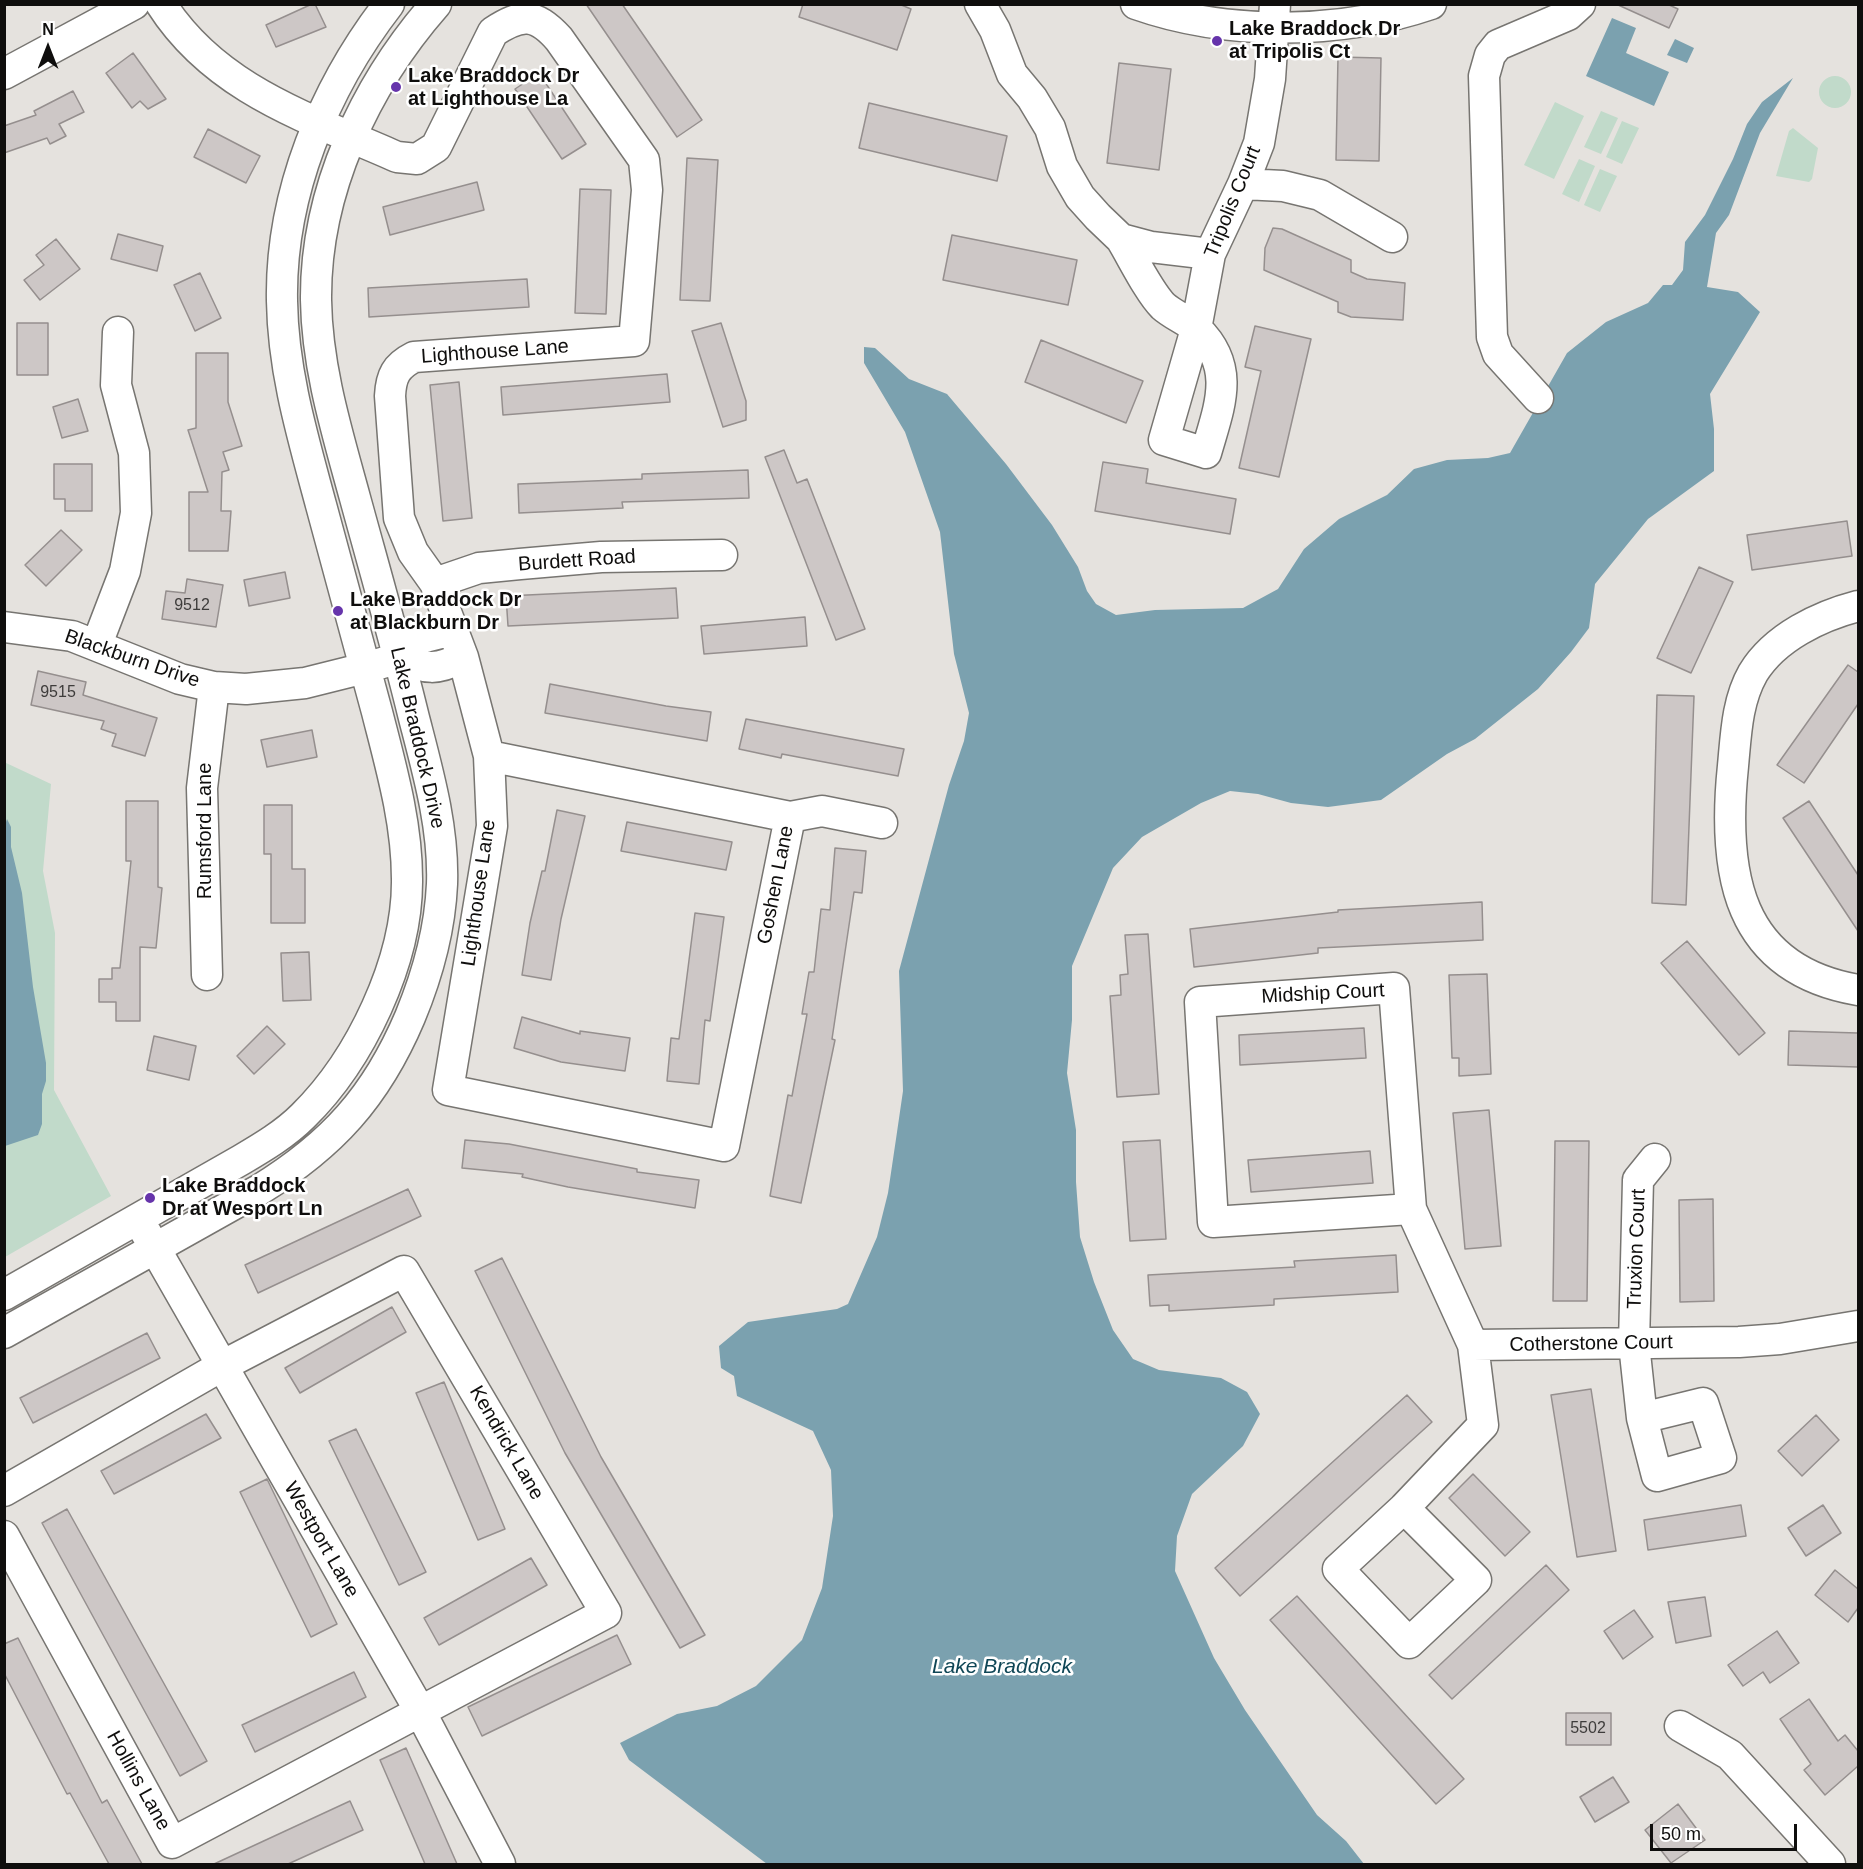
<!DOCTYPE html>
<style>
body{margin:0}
#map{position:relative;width:1863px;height:1869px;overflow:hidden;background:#e5e2de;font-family:Helvetica,sans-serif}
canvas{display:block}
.frame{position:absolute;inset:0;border:6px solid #0f0e0d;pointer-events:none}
.north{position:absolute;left:18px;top:18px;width:60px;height:60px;-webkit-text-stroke:4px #fff;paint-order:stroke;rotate:0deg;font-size:16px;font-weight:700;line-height:24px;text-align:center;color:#0f0e0d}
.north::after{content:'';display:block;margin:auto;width:21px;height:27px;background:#0f0e0d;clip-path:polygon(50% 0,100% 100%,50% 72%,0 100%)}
.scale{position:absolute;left:1650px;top:1824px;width:147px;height:27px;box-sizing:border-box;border:3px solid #0f0e0d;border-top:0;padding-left:8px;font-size:18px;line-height:21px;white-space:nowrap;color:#0f0e0d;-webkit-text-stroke:4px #fff;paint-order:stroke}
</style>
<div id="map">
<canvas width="1863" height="1869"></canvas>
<div class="frame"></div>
<div class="north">N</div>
<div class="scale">50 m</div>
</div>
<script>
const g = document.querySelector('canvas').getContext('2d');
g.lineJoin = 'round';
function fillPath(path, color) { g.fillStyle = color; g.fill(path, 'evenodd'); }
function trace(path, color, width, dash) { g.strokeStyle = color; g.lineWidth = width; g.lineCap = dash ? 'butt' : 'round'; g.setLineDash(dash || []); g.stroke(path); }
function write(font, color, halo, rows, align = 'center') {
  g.font = font + ' Helvetica,sans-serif'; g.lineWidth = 5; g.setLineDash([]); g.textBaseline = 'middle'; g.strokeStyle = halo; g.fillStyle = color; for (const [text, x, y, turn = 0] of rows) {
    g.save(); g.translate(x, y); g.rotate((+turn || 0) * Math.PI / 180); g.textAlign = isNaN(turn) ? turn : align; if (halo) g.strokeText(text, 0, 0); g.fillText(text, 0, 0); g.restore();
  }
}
const green = new Path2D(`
 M1819 92a16 16 0 1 1 32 0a16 16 0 1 1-32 0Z
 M1555,102L1584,116L1554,179L1524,165Z
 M1601,111L1618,118L1601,154L1584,147Z
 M1622,121L1639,128L1622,164L1606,157Z
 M1793,128L1818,148L1812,179L1809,182L1776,176L1789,131Z
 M1579,159L1595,166L1579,202L1562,194Z
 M1600,169L1617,176L1600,212L1584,205Z
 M4,762L51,784L43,871L55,933L54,1090L111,1196L5,1257Z`);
const water = new Path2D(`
 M1612,18L1636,28L1626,53L1669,72L1654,106L1586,76Z
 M1675,39L1694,48L1687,63L1667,55Z
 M1793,78L1760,133L1729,215L1716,233L1707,287L1738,292L1760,312L1710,394L1714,429V471L1648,519L1595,584L1589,628L1571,652L1538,689L1475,739L1447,754L1381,800L1328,807L1291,803L1258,794L1230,791L1201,803L1142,837L1113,868L1072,966V1020L1067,1073L1076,1130V1182L1080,1237L1094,1282L1113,1330L1133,1359L1159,1370L1221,1378L1247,1392L1260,1414L1243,1446L1192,1494L1177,1536L1175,1571L1214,1658L1245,1710L1317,1815L1346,1841L1364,1864H767L629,1760L620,1743L677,1714L717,1706L756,1686L802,1640L822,1588L833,1516L831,1470L813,1431L737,1396L734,1376L721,1368L719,1346L748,1322L837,1309L848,1304L877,1237L888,1193L896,1139L903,1091L899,971L949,785L964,741L969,713L954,654L940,532L905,432L864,363V347L875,348L909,379L947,394L1006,464L1052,525L1078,567L1087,591L1096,604L1116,615L1155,610L1243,608L1278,589L1304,549L1339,519L1387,495L1414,469L1447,460L1488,458L1510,453L1567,353L1606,322L1648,303L1663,285H1672L1683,270L1685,242L1705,215L1733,159L1747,124L1762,102Z
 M7,819L11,827V847L22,893L33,987L46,1063V1081L42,1094V1124L38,1135L5,1146L4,828Z`);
const building = new Path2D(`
 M312,4H315L326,27L276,47L266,25Z
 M586,4H622L702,120L677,137Z
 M803,4H899L911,9L897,50L799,17Z
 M1616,4H1667L1678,9L1669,28Z
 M133,53L166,99L148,109L140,101L132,108L106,73Z
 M1338,57L1381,58L1379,161L1336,160Z
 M1119,63L1171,69L1159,170L1107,163Z
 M539,73L586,144L562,159L515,89Z
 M73,91L84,112L59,124L66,136L50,144L47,138L4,153V126L36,115L34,111Z
 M869,103L1007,136L997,181L859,148Z
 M208,129L260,156L246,183L194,157Z
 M687,158L718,160L710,301L680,300Z
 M477,182L484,210L390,235L383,207Z
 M580,189L611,190L606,314L575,313Z
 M1273,228L1282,229L1351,260V272L1367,279L1405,283L1403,320L1351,317L1338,312V302L1264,270L1265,248Z
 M118,234L163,246L157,271L111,259Z
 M952,235L1077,260L1068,305L943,280Z
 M56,239L80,269L40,300L24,280L44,265L36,255Z
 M200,273L221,318L195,331L174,285Z
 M527,279L529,307L369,317L368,288Z
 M17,323H48V375H17Z
 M721,323L746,401V420L723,427L692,331Z
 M1255,326L1311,339L1279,477L1239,468L1261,371L1245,367Z
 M1041,340L1143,381L1126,423L1025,382Z
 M196,353H228V402L242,446L223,452L229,470L222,472L221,511H231L228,551H189V492H208L188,430L196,428Z
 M667,374L670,402L503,415L501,387Z
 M459,382L472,518L443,521L430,385Z
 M78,399L88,431L62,438L53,407Z
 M784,450L797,483L807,479L865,629L836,640L765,457Z
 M1103,462L1148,469L1146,483L1236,499L1230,534L1095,511Z
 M54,464H92V511H65V499H54Z
 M748,470L749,498L622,502L623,508L519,513L518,484L642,479V474Z
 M1847,521L1852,556L1752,570L1747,535Z
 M61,530L82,550L46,586L25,565Z
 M1699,567L1733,582L1691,673L1657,658Z
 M285,572L290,598L249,606L244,580Z
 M187,579L223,585L216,627L162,619L166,591L185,593Z
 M676,588L678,618L508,626L506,596Z
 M805,617L807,646L704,654L701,626Z
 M1848,665L1858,672V704L1804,783L1777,765Z
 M38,671L86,682L83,695L157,718L145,756L112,746L116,734L101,729L104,721L31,705Z
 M550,684L666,706L711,712L707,741L545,713Z
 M1657,695L1694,696L1686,905L1652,903Z
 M746,719L904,749L898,776L782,754L781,758L739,749Z
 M312,730L317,757L267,767L261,740Z
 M126,801H158V887L162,888L156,948L140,947V1021H116V1002H99V979H112V968H120L131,861H126Z
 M1809,801L1858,875V931L1783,818Z
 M264,805H292V869H305V923H271V854H264Z
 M557,810L585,816L561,919L551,980L522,975L530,923L542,871H545Z
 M627,822L732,842L726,870L621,851Z
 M835,848L866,851L862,893L854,892L832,1039L835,1040L801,1203L770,1196L788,1095L792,1096L807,1014H802L809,972H814L821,909L830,910Z
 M1482,902L1483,940L1318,948V953L1194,967L1190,929L1338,912V910Z
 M695,913L724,917L710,1021L705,1020L699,1084L667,1081L671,1038L679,1039Z
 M1148,934L1159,1094L1117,1097L1110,996L1121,995L1120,975L1128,974L1125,935Z
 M1687,941L1765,1033L1739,1055L1661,963Z
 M309,952L311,1000L283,1001L281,953Z
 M1487,974L1491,1074L1459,1076V1058H1452L1449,975Z
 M522,1017L580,1034V1031L630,1038L625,1071L561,1062L514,1048Z
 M267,1026L285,1044L254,1074L237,1056Z
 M1364,1028L1366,1058L1240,1065L1239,1035Z
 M1789,1031L1858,1033V1067L1788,1065Z
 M154,1036L196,1046L189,1080L147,1070Z
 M1489,1110L1501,1246L1465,1249L1453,1113Z
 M465,1140L509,1144L637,1169V1172L699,1180L695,1208L568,1187L522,1177L523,1174L462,1168Z
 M1160,1140L1166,1239L1130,1241L1123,1142Z
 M1555,1141H1589L1587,1301H1553Z
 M1370,1151L1373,1183L1251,1192L1248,1160Z
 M408,1189L421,1216L258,1293L245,1265Z
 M1713,1199L1714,1301L1680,1302L1679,1200Z
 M1396,1255L1398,1292L1274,1299V1305L1169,1311V1305L1150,1306L1148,1275L1295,1267L1294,1261Z
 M502,1258L601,1457L705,1635L680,1648L565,1453L475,1271Z
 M392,1307L406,1332L300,1393L285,1368Z
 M147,1333L160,1358L33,1423L20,1398Z
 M444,1382L505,1529L478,1540L416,1393Z
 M1591,1389L1616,1551L1577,1557L1551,1395Z
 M1407,1395L1432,1422L1240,1596L1215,1568Z
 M206,1414L221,1438L114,1494L101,1471Z
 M1816,1415L1839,1440L1802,1476L1778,1451Z
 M356,1429L426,1572L399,1585L329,1441Z
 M1473,1474L1530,1532L1505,1556L1449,1498Z
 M267,1479L337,1624L311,1637L240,1492Z
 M1741,1505L1746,1536L1648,1550L1644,1520Z
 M1823,1505L1841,1533L1806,1556L1788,1528Z
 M67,1509L207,1761L180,1776L42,1523Z
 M531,1558L547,1585L439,1645L424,1618Z
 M1546,1565L1569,1590L1452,1699L1429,1675Z
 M1835,1570L1858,1589V1608L1848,1622L1815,1595Z
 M1297,1596L1464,1779L1436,1804L1270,1620Z
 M1705,1597L1711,1636L1676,1643L1668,1602Z
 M1634,1610L1653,1637L1623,1659L1604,1631Z
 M1777,1631L1799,1663L1770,1683L1763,1672L1743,1686L1728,1665Z
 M617,1635L631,1664L482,1736L468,1707Z
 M18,1638L102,1803L107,1800L142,1864H109L70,1793L67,1794L4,1673V1644Z
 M354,1672L366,1697L255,1752L242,1725Z
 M1809,1699L1838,1741L1845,1735L1858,1751V1766L1825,1795L1804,1770L1811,1764L1780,1719Z
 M1566,1713H1611V1745H1566Z
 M406,1748L457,1864H425L380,1760Z
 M1613,1777L1629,1802L1595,1822L1580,1797Z
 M350,1801L363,1830L288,1864H214Z
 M1678,1804L1705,1840L1671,1863L1645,1830Z`);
const minor = new Path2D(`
 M161,4C216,90 309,118 397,157L417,159L436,147L493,32C522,13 536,13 559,39L644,160L647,190L634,341L414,357C396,366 391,376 390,396L399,518L413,552L435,583L463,657L489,756L492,826L448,1090L724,1146L790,817L489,756
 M980,4L995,30L1012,74L1032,98L1050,128L1062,166L1080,197L1098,217L1121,239L1151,247L1210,254
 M1136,4C1227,36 1340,35 1431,4
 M4,74L134,4
 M1243,184L1283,186L1320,195L1392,237
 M1121,239C1132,257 1149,292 1163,306C1173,315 1187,320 1197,329C1237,368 1219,407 1206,453L1164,440L1196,329L1210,254L1243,184L1259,143L1270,79L1275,4
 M1538,398L1498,354L1492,337L1484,76L1490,55L1498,45L1568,15L1580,4
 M435,583L479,568L520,564L601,557L722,555
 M1858,606C1820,616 1775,637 1753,673C1737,701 1736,734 1733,766C1722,872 1736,969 1858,990
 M4,627L72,636L180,679L214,687L246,689L305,683L365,668L399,658L417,639L453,630
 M97,644L125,571L136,513L134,453L116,385L118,332
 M399,658C427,669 436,671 463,657
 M790,817L822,811L882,823
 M207,975L202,788L214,687
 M1394,988L1411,1209L1213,1222L1200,1002Z
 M1411,1209L1473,1345L1739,1342L1780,1339L1858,1326
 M145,1231L420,1711L500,1864
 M4,1295L241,1160C263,1147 285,1134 303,1116C360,1060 408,961 407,879C407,822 391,767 377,712C359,643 340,574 321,505C303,438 283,372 282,301C280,194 324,88 389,4
 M4,1333L259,1190C332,1145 376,1097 410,1017C427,976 440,929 442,884C444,828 428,772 414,718C396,644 375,571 355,498C337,432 317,368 316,300C315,191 365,85 436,4
 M1642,1418L1703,1403L1721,1458L1657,1476L1642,1418L1634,1344L1638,1180L1655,1159
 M4,1491L220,1367L404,1271L606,1613L172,1843L4,1536
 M1404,1508L1476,1580L1409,1643L1338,1569L1404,1508L1483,1425L1473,1345
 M1680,1726L1730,1755L1830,1864`);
const markers = [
 [1217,41,6,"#6634ab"],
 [396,87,6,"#6634ab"],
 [338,611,6,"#6634ab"],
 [150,1198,6,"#6634ab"]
];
const numberNames = [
 ["9512",192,606],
 ["9515",58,693],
 ["5502",1588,1729]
];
const poiNames = [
 ["Lake Braddock Dr",1229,29],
 ["at Tripolis Ct",1229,52],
 ["Lake Braddock Dr",408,76],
 ["at Lighthouse La",408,99],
 ["Lake Braddock Dr",350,600],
 ["at Blackburn Dr",350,623],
 ["Lake Braddock",162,1186],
 ["Dr at Wesport Ln",162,1209]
];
const streetNames = [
 ["Tripolis Court",1233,202,-68],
 ["Lighthouse Lane",495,352,-4],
 ["Burdett Road",577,561,-4],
 ["Blackburn Drive",132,659,19],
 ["Lake Braddock Drive",417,738,77],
 ["Rumsford Lane",205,831,-90],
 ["Goshen Lane",776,885,-79],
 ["Lighthouse Lane",479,893,-82],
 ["Midship Court",1323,994,-3],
 ["Truxion Court",1637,1249,-88],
 ["Cotherstone Court",1591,1344,-1],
 ["Kendrick Lane",506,1443,60],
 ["Westport Lane",321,1540,60],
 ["Hollins Lane",138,1781,61]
];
const waterNames = [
 ["Lake Braddock",1002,1667]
];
fillPath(green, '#c1daca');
fillPath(water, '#7ba1af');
fillPath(building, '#cdc7c6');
trace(building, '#958f8e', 1.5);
trace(minor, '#777571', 33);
trace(minor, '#fff', 30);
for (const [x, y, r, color] of markers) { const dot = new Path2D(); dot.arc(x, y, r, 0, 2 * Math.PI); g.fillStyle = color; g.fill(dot); trace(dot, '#fff', 2); }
write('16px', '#3e3c3b', null, numberNames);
write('bold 20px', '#0f0e0d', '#fff', poiNames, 'left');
write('20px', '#0f0e0d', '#fff', streetNames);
write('italic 21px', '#0f4656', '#fff', waterNames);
</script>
